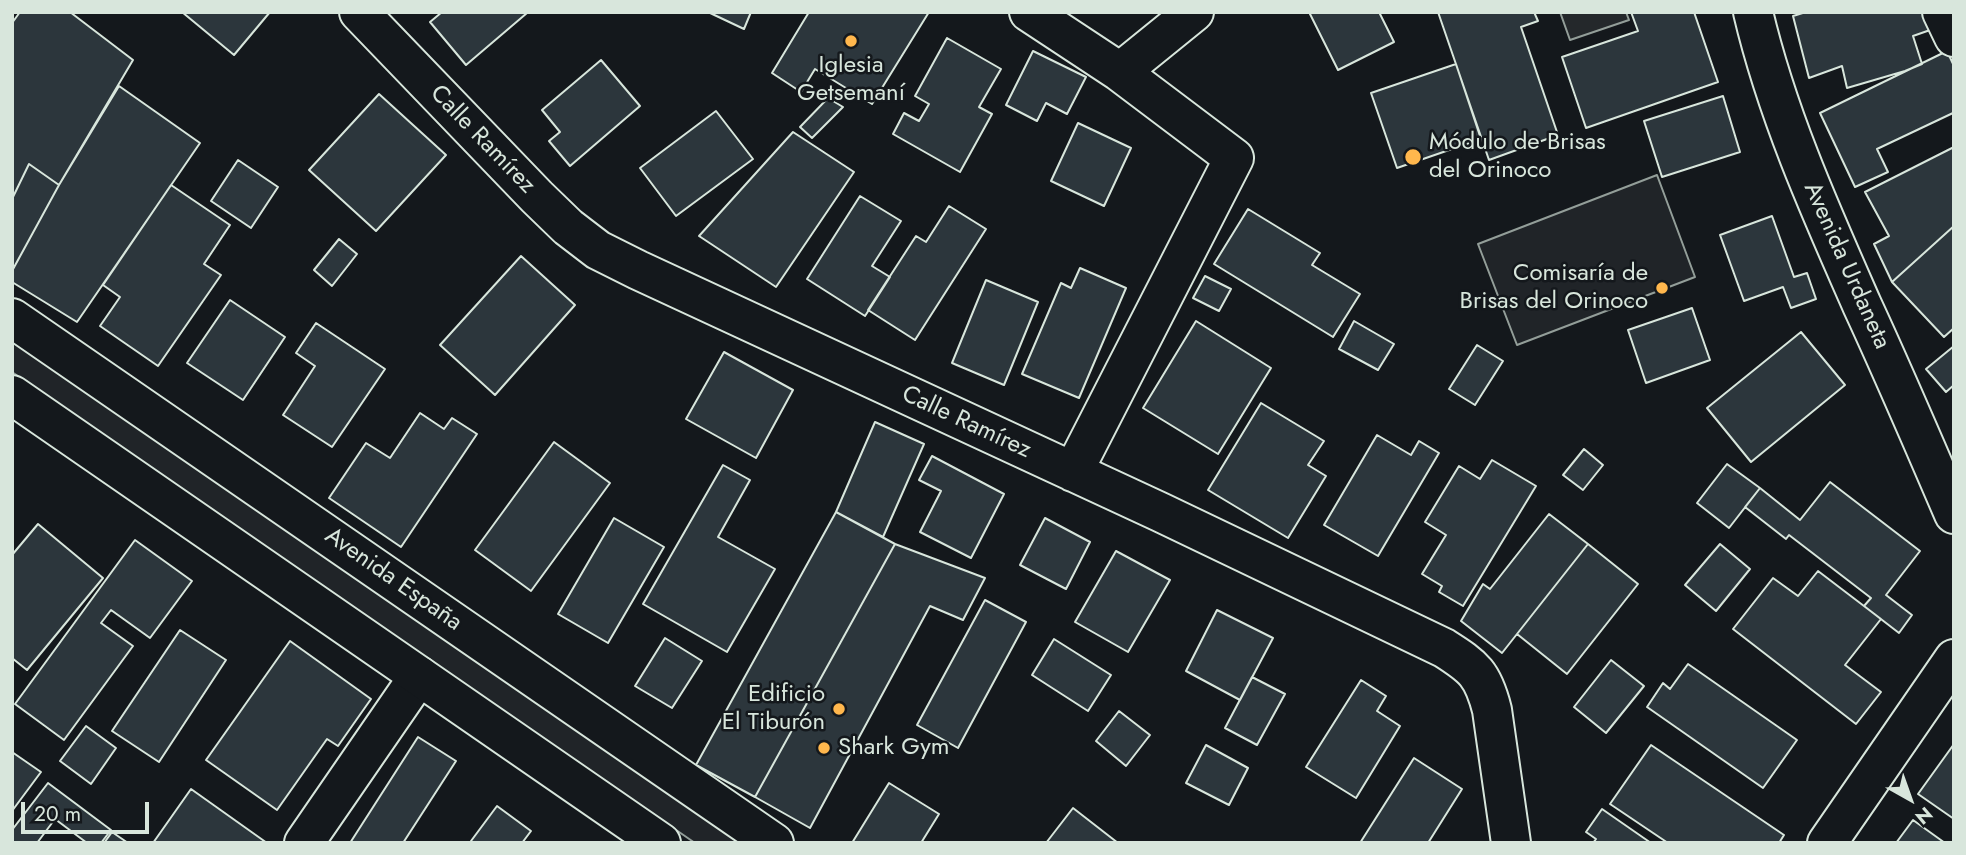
<!DOCTYPE html>
<meta charset="utf-8">
<style>
body{margin:0}
#map{position:relative;width:1966px;height:855px;overflow:hidden;background:#14181c;font-family:Jost,sans-serif}
canvas{display:block}
.frame{position:absolute;inset:0;border:14px solid #d8e6dc;pointer-events:none}
.north{position:absolute;left:1875px;top:764px;width:70px;height:70px;-webkit-text-stroke:5px #14181c;paint-order:stroke;rotate:140deg;font-size:19px;font-weight:700;line-height:28px;text-align:center;color:#d8e6dc}
.north::after{content:'';display:block;margin:auto;width:24px;height:32px;background:#d8e6dc;clip-path:polygon(50% 0,100% 100%,50% 72%,0 100%)}
.scale{position:absolute;left:21px;top:802px;width:128px;height:32px;box-sizing:border-box;border:4px solid #d8e6dc;border-top:0;padding-left:9px;font-size:21px;line-height:24px;white-space:nowrap;color:#d8e6dc;-webkit-text-stroke:5px #14181c;paint-order:stroke}
</style>
<div id="map">
<canvas width="1966" height="855"></canvas>
<div class="frame"></div>
<div class="north">N</div>
<div class="scale">20 m</div>
</div>
<script>
const g = document.querySelector('canvas').getContext('2d');
g.lineJoin = 'round';
function fillPath(path, color) { g.fillStyle = color; g.fill(path, 'evenodd'); }
function trace(path, color, width, dash) { g.strokeStyle = color; g.lineWidth = width; g.lineCap = dash ? 'butt' : 'round'; g.setLineDash(dash || []); g.stroke(path); }
function write(font, color, halo, rows, align = 'center') {
  g.font = font + ' Jost,sans-serif'; g.lineWidth = 5; g.setLineDash([]); g.textBaseline = 'middle'; g.strokeStyle = halo; g.fillStyle = color; for (const [text, x, y, turn = 0] of rows) {
    g.save(); g.translate(x, y); g.rotate((+turn || 0) * Math.PI / 180); g.textAlign = isNaN(turn) ? turn : align; if (halo) g.strokeText(text, 0, 0); g.fillText(text, 0, 0); g.restore();
  }
}
const green = new Path2D(`
 M1657,175L1695,277L1517,345L1478,244Z
 M12,341L740,843H695L12,372Z`);
const parking = new Path2D(`
 M1560,12H1626L1629,20L1570,40Z`);
const building = new Path2D(`
 M20,12H70L133,60L59,185L29,164L12,199V23Z
 M182,12H270L234,55Z
 M442,12H526L527,13L466,65L430,22Z
 M708,12H751L744,29Z
 M809,12H929L872,104L815,69L801,92L772,73Z
 M1309,12H1379L1394,42L1338,70Z
 M1438,12H1534L1538,21L1521,27L1558,135L1489,160Z
 M1631,12H1694L1718,82L1586,128L1562,57L1638,31Z
 M1806,12H1926L1933,29L1913,36L1922,64L1905,71L1847,88L1842,66L1809,78L1793,16Z
 M947,38L1001,69L979,107L992,114L960,172L893,134L904,113L919,121L929,104L915,96Z
 M1033,51L1086,77L1067,114L1046,103L1037,121L1006,105Z
 M1947,51L1954,66V114L1953,113L1877,149L1888,172L1855,187L1820,113Z
 M601,60L640,106L570,166L549,141L560,132L542,110Z
 M1456,64L1481,139L1397,168L1371,93Z
 M119,86L200,143L77,322L12,282V271L59,185Z
 M379,94L446,155L376,231L309,170Z
 M1723,96L1740,152L1662,177L1644,121Z
 M828,98L843,107L812,138L800,127Z
 M716,111L753,159L676,216L640,168Z
 M1078,123L1131,148L1104,206L1051,181Z
 M793,132L854,172L776,287L699,236Z
 M1954,147V226L1892,282L1874,244L1889,236L1865,192Z
 M238,160L278,187L251,228L211,201Z
 M29,164L59,185L12,271V199Z
 M171,185L230,225L204,264L221,275L158,366L100,326L120,297L103,285Z
 M860,196L901,221L872,266L890,277L865,316L807,279Z
 M949,206L986,229L915,340L868,310L916,236L926,242Z
 M1248,209L1320,253L1312,265L1360,294L1333,337L1214,264Z
 M1772,216L1794,277L1807,273L1816,299L1791,308L1783,287L1744,301L1720,235Z
 M1954,226V328L1944,337L1892,282Z
 M339,239L357,254L332,286L314,270Z
 M521,256L575,305L495,395L440,345Z
 M1080,268L1126,288L1079,398L1022,374L1061,283L1071,288Z
 M1205,276L1231,289L1219,311L1193,298Z
 M986,280L1038,302L1004,385L952,363Z
 M230,300L285,337L243,400L187,363Z
 M1692,308L1710,360L1646,383L1628,330Z
 M1196,321L1271,368L1218,454L1143,408Z
 M1354,321L1394,344L1378,370L1339,349Z
 M316,323L385,369L332,447L283,415L315,366L296,353Z
 M1801,332L1845,385L1751,462L1707,408Z
 M1477,345L1503,361L1475,405L1449,389Z
 M1954,346V385L1946,392L1926,369Z
 M724,352L793,390L756,458L686,419Z
 M1261,403L1324,441L1308,465L1326,476L1288,538L1208,490Z
 M420,413L444,429L452,418L477,434L401,547L329,498L366,443L390,458Z
 M875,422L924,444L883,537L836,512Z
 M1377,435L1411,455L1419,441L1439,453L1378,556L1324,525Z
 M554,442L610,483L531,591L475,550Z
 M1584,449L1603,465L1583,490L1563,475Z
 M932,456L1004,494L971,558L920,532L941,491L919,480Z
 M1492,460L1536,486L1463,606L1439,592L1442,586L1422,574L1446,535L1425,522L1459,466L1480,479Z
 M1727,464L1760,488L1729,528L1697,503Z
 M723,465L750,480L718,537L775,569L727,652L643,604Z
 M1830,482L1920,551L1886,595L1912,615L1899,633L1864,606L1871,598L1789,535L1786,539L1745,507L1760,488L1800,520Z
 M836,512L895,544L755,797L696,765Z
 M1549,514L1588,544L1502,653L1461,621L1483,584L1490,589Z
 M614,518L664,547L608,643L558,614Z
 M1045,518L1090,542L1066,589L1020,565Z
 M38,524L103,578L27,670L12,658V555Z
 M135,540L192,581L150,638L111,610L101,623L133,646L64,740L15,704Z
 M895,544L985,578L963,620L930,606L810,828L755,797Z
 M1588,544L1638,584L1567,674L1517,634Z
 M1720,544L1750,569L1716,611L1685,585Z
 M1116,551L1170,580L1128,652L1075,622Z
 M1818,571L1881,619L1845,665L1881,692L1856,724L1733,629L1773,578L1798,596Z
 M985,600L1026,622L958,748L917,725Z
 M1217,610L1273,638L1240,700L1186,671Z
 M180,630L226,660L159,762L112,731Z
 M665,638L702,661L672,708L635,686Z
 M1054,639L1111,675L1088,711L1032,675Z
 M290,641L371,699L338,746L327,739L277,810L206,760Z
 M1611,660L1644,686L1606,733L1574,707Z
 M1688,664L1797,740L1763,788L1647,707L1663,683L1670,689Z
 M1252,677L1285,694L1257,745L1225,728Z
 M1361,680L1386,696L1377,711L1400,726L1356,798L1306,767Z
 M1119,711L1150,735L1126,766L1096,741Z
 M86,726L116,748L91,784L60,761Z
 M418,737L456,761L403,843H350Z
 M1954,744V819L1918,794Z
 M1206,745L1248,768L1229,805L1186,783Z
 M1651,745L1784,835L1779,843H1668L1610,804Z
 M12,752L41,772L12,811Z
 M1414,758L1462,789L1428,843H1360Z
 M48,783L111,830L101,843H87L55,819L37,843H12V830Z
 M889,783L939,814L921,843H852Z
 M191,789L267,843H153Z
 M497,806L531,831L522,843H474L471,841Z
 M1073,808L1118,843H1046Z
 M1602,809L1651,843H1593L1596,839L1586,832Z
 M1913,820L1945,843H1896Z
 M112,832L128,843H104Z`);
const street = new Path2D(`
 M359,12L537,197L568,227L598,250L638,270L1160,512L1444,648C1474,667 1483,674 1492,710L1511,843
 M1029,12L1120,72L1234,158L1073,472
 M1753,12C1777,114 1820,210 1862,305C1894,374 1924,444 1954,514
 M1942,12L1954,37
 M1120,72L1194,12
 M304,843L419,676
 M1827,843L1954,659`);
const secondary = new Path2D(`
 M12,318L774,843
 M12,395L661,843`);
const markers = [
 [851,41,7,"#ffb74d"],
 [1413,157,9,"#ffb74d"],
 [1662,288,7,"#ffb74d"],
 [839,709,7,"#ffb74d"],
 [824,748,7,"#ffb74d"]
];
const poiNames = [
 ["Iglesia",851,66,"center"],
 ["Getsemaní",851,94,"center"],
 ["Módulo de Brisas",1429,143],
 ["del Orinoco",1429,171],
 ["Comisaría de",1648,274,"right"],
 ["Brisas del Orinoco",1648,302,"right"],
 ["Edificio",825,695,"right"],
 ["El Tiburón",825,723,"right"],
 ["Shark Gym",838,748]
];
const streetNames = [
 ["Calle Ramírez",482,140,46],
 ["Avenida Urdaneta",1846,266,66],
 ["Calle Ramírez",966,423,25],
 ["Avenida España",393,580,35]
];
fillPath(green, '#202428');
trace(green, '#939e99', 2);
fillPath(parking, '#24282b');
trace(parking, '#939e99', 2);
fillPath(building, '#2c363c');
trace(building, '#d8e6dc', 2);
trace(street, '#d8e6dc', 42);
trace(secondary, '#d8e6dc', 42);
trace(street, '#14181c', 38);
trace(secondary, '#14181c', 38);
for (const [x, y, r, color] of markers) { const dot = new Path2D(); dot.arc(x, y, r, 0, 2 * Math.PI); g.fillStyle = color; g.fill(dot); trace(dot, '#14181c', 2.5); }
write('24px', '#d8e6dc', '#14181c', poiNames, 'left');
write('24px', '#d8e6dc', '#14181c', streetNames);
</script>
